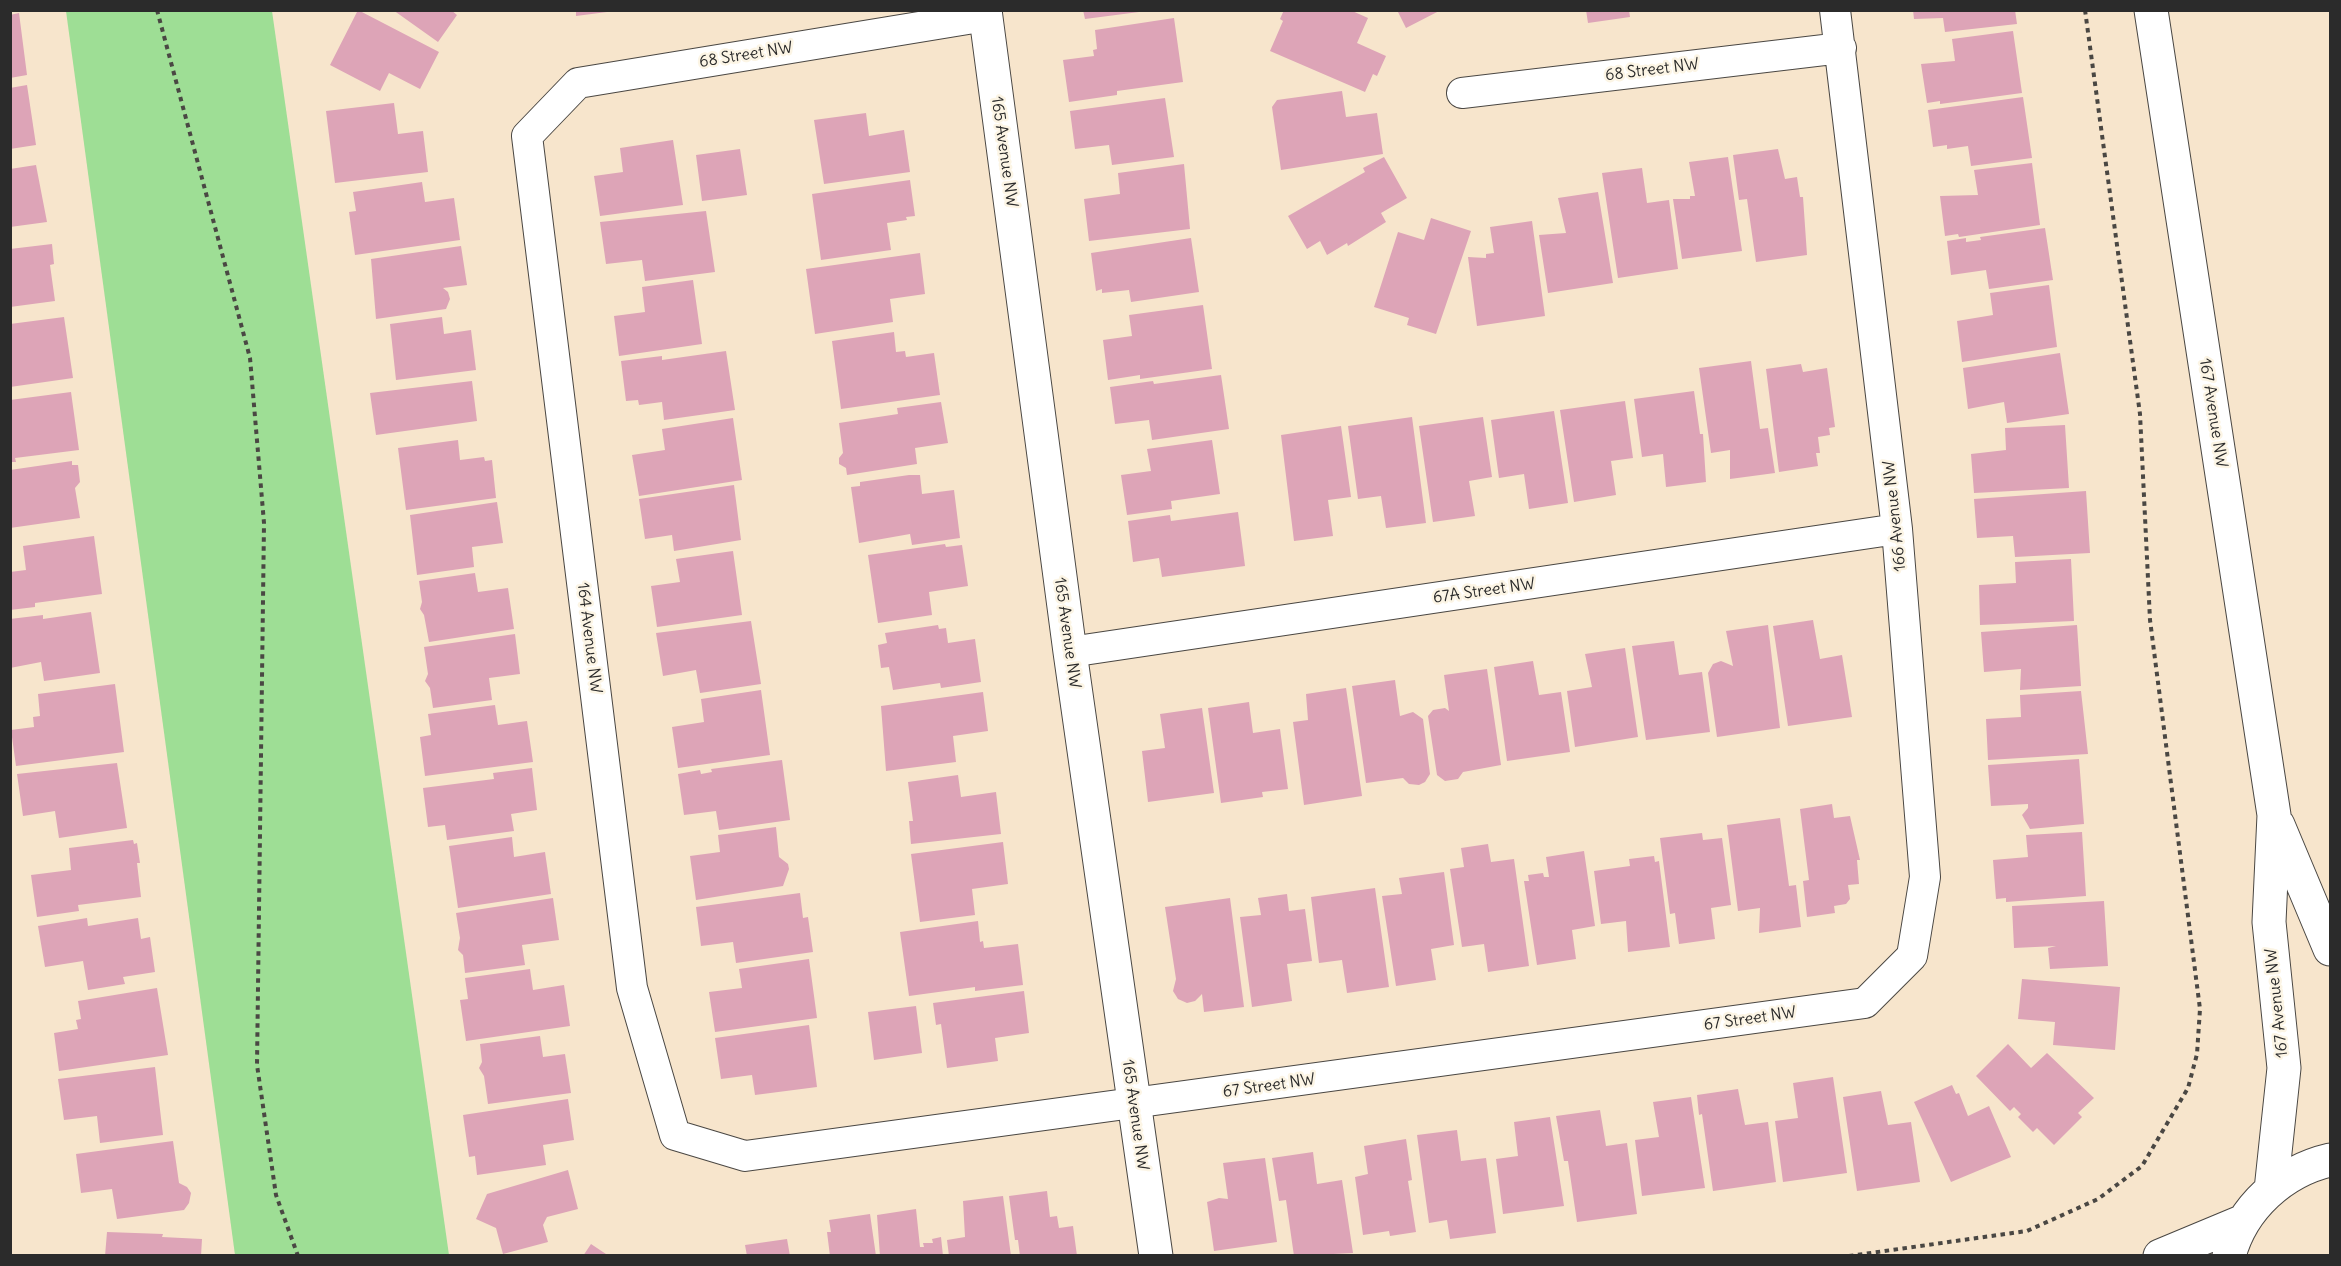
<!DOCTYPE html>
<style>
body{margin:0}
#map{position:relative;width:2341px;height:1266px;overflow:hidden;background:#f7e5cc;font-family:Delius,sans-serif}
canvas{display:block}
.frame{position:absolute;inset:0;border:12px solid #2b2b2b;pointer-events:none}
</style>
<div id="map">
<canvas width="2341" height="1266"></canvas>
<div class="frame"></div>
</div>
<script>
const g = document.querySelector('canvas').getContext('2d');
g.lineJoin = 'round';
function fillPath(path, color) { g.fillStyle = color; g.fill(path, 'evenodd'); }
function trace(path, color, width, dash) { g.strokeStyle = color; g.lineWidth = width; g.lineCap = dash ? 'butt' : 'round'; g.setLineDash(dash || []); g.stroke(path); }
function write(font, color, halo, rows, align = 'center') {
  g.font = font + ' Delius,sans-serif'; g.lineWidth = 5; g.setLineDash([]); g.textBaseline = 'middle'; g.strokeStyle = halo; g.fillStyle = color; for (const [text, x, y, turn = 0] of rows) {
    g.save(); g.translate(x, y); g.rotate((+turn || 0) * Math.PI / 180); g.textAlign = isNaN(turn) ? turn : align; if (halo) g.strokeText(text, 0, 0); g.fillText(text, 0, 0); g.restore();
  }
}
const green = new Path2D(`
 M66,11H272L449,1255H235Z`);
const building = new Path2D(`
 M358,10L439,52L420,89L389,73L380,91L330,65Z
 M393,10H451L457,15L438,42Z
 M576,10H607V12L576,16Z
 M1083,10H1138L1139,12L1085,19Z
 M1284,10H1350L1368,18L1357,43L1386,56L1377,76L1373,74L1365,92L1270,51L1283,21L1280,19Z
 M1397,10H1441L1406,28Z
 M1586,10H1629L1630,17L1588,23Z
 M1913,10H2015L2017,24L1945,32L1943,18L1914,19Z
 M19,13L27,75L10,78V15Z
 M1174,18L1183,82L1117,91V95L1069,102L1063,60L1094,56L1093,50L1097,49L1095,30Z
 M2013,31L2022,93L1940,104V101L1927,103L1921,64L1955,61L1952,39Z
 M27,85L36,145L10,149V88Z
 M1342,91L1346,117L1377,113L1383,154L1281,170L1272,107L1277,100Z
 M2023,97L2032,158L1971,166L1968,146L1947,149V145L1933,147L1928,110Z
 M1165,98L1174,157L1112,165L1109,145L1075,149L1070,111Z
 M394,103L398,134L423,131L428,172L335,183L326,111Z
 M866,113L869,136L904,130L910,172L824,184L814,120Z
 M673,140L683,205L600,216L594,176L623,172L620,148Z
 M740,149L747,195L702,201L696,155Z
 M1778,149L1785,179L1797,177L1800,197H1803L1807,255L1756,262L1747,199L1739,200L1733,155Z
 M1384,157L1407,198L1381,213L1386,222L1348,246L1347,243L1327,255L1320,241L1307,249L1288,216L1365,172L1363,168Z
 M1728,157L1742,251L1682,259L1673,199H1690V196H1695L1689,162Z
 M2032,163L2040,225L1959,237L1958,234L1945,236L1940,196L1978,195L1974,170Z
 M1184,164L1190,229L1089,241L1084,199L1120,194L1118,173Z
 M36,165L47,222L10,227V169Z
 M1642,168L1647,203L1669,200L1678,269L1618,278L1602,173Z
 M910,180L915,216L906,217L907,220L887,223L891,250L821,260L812,194Z
 M422,182L425,202L454,198L460,240L355,255L349,212L356,211L353,192Z
 M1598,192L1613,283L1548,293L1539,235L1566,233L1558,198Z
 M706,211L715,272L645,281L642,260L606,264L600,222Z
 M1431,218L1471,231L1436,334L1407,325L1409,318L1374,307L1398,232L1424,240Z
 M1532,221L1545,316L1477,326L1468,257L1486,258V254L1494,253L1490,227Z
 M2045,228L2053,280L1989,289L1986,270L1951,275L1947,241L1966,238V242L1981,240L1980,237Z
 M1191,238L1199,292L1131,302L1129,290L1102,293V289L1096,291L1091,253Z
 M52,244L54,264L50,265L55,301L10,307V249Z
 M461,246L467,285L443,288L448,292L450,299L446,309L376,319L371,259Z
 M920,253L925,294L890,299L893,322L815,334L806,269Z
 M693,280L702,344L619,356L614,316L645,312L642,287Z
 M2049,285L2057,347L1962,362L1957,321L1993,315L1990,293Z
 M1203,305L1212,369L1140,379V375L1108,380L1103,340L1132,336L1129,315Z
 M64,317L73,378L10,387V324Z
 M442,317L444,334L471,330L476,370L396,380L390,324Z
 M894,332L896,352L905,351L906,357L934,353L940,395L841,409L832,341Z
 M726,351L735,410L664,420L662,402L639,405L638,400L626,401L621,361L662,356V360Z
 M2060,353L2069,414L2007,423L2004,402L1968,409L1963,368Z
 M1751,361L1760,429L1768,428L1775,473L1730,479V450L1711,453L1699,368Z
 M1801,364L1803,372L1827,368L1835,427L1829,428L1830,435L1818,437L1820,453H1816L1818,466L1779,472L1766,369Z
 M1221,375L1229,429L1152,440L1149,420L1115,424L1110,387L1153,381L1154,384Z
 M472,381L477,421L376,435L370,393Z
 M1694,391L1700,434H1703L1706,482L1666,487L1663,454L1642,457L1634,399Z
 M71,392L79,450L15,458L16,462H10V400Z
 M1625,401L1633,458L1611,461L1616,495L1574,502L1560,410Z
 M941,402L948,443L915,448L917,464L847,475L846,468L839,464V458L843,453L839,423L898,414L897,408Z
 M1554,411L1568,503L1529,509L1524,474L1499,478L1491,420Z
 M1412,417L1426,523L1386,528L1381,496L1358,499L1348,426Z
 M1483,417L1492,477L1469,481L1475,516L1433,522L1419,426Z
 M733,418L742,480L639,496L632,455L665,450L662,429Z
 M2065,425L2069,488L1974,493L1971,454L2006,450L2005,428Z
 M1341,426L1351,497L1328,500L1333,536L1294,541L1281,435Z
 M458,440L460,460L484,457L485,461L492,460L496,498L406,510L398,448Z
 M1212,440L1220,494L1171,501L1172,509L1127,515L1121,475L1151,471L1147,449Z
 M72,461V465H78L80,482L75,488L80,518L10,528V470Z
 M909,475H920L922,494L954,490L960,538L912,545L910,534L859,543L851,487L860,486V482Z
 M734,485L741,540L674,551L672,535L645,539L639,499Z
 M2086,491L2090,553L2015,557L2013,536L1977,538L1974,499Z
 M497,502L503,543L472,547L474,567L417,575L410,515Z
 M1238,512L1245,566L1162,577L1159,558L1133,562L1128,521L1170,515L1171,521Z
 M94,536L102,594L35,603V607L10,610V572L26,570L23,546Z
 M945,544L946,547L962,545L968,586L929,592L932,615L878,623L868,555Z
 M733,551L742,615L657,627L651,586L680,582L676,559Z
 M2071,559L2074,621L1980,625L1979,585L2016,583L2015,562Z
 M475,573L478,592L508,588L514,629L429,642L424,615L420,609L422,602L419,581Z
 M91,612L100,673L44,681L41,662L10,668V619L43,615V619Z
 M1813,620L1820,659L1842,655L1852,717L1788,726L1773,626Z
 M751,621L761,684L700,693L696,670L663,676L656,633Z
 M938,625L939,629L946,628L948,643L975,639L981,682L941,688L940,683L893,690L889,667L881,668L878,645L887,643L885,633Z
 M1768,625L1780,728L1717,737L1708,673L1713,664L1721,661L1733,666L1726,631Z
 M2077,625L2081,686L2020,690L2021,669L1984,672L1981,632Z
 M515,634L520,674L489,678L492,700L433,708L430,688L425,681L428,674L424,647Z
 M1674,641L1679,675L1702,672L1710,732L1646,740L1632,646Z
 M1625,648L1638,737L1575,747L1567,691L1592,687L1585,654Z
 M1533,661L1539,695L1561,692L1570,752L1507,761L1494,667Z
 M1487,669L1501,765L1463,772L1458,779L1445,781L1437,775L1428,716L1433,710L1445,708L1449,711L1444,675Z
 M1395,680L1400,716L1413,712L1423,719L1430,774L1425,782L1419,785L1409,784L1403,778L1366,783L1352,686Z
 M115,684L124,752L16,766L11,730L34,727L33,717L40,716L38,694Z
 M1346,688L1362,796L1304,805L1293,722L1308,720L1306,694Z
 M761,690L770,755L678,768L672,727L704,722L701,699Z
 M2081,691L2088,754L1988,760L1986,719L2021,717L2020,695Z
 M983,692L988,731L953,736L956,762L886,771L881,706Z
 M1249,702L1253,733L1280,729L1288,789L1262,792L1263,797L1221,803L1208,708Z
 M495,705L498,725L527,721L533,762L425,776L420,737L431,735L428,714Z
 M1202,708L1214,793L1148,802L1142,751L1165,748L1160,714Z
 M2079,759L2084,824L2030,829L2022,815L2028,808V804L1991,806L1988,765Z
 M782,760L790,820L719,830L716,811L684,815L678,774L700,770L701,774L712,772L711,769Z
 M117,763L127,828L59,838L55,811L23,816L17,774Z
 M532,768L537,810L511,814L514,831L447,840L445,825L428,827L423,788L494,779L493,773Z
 M958,775L961,797L996,792L1001,834L911,844L909,821H913L908,782Z
 M1832,804L1834,818L1850,816L1860,860H1857L1859,884L1848,885L1850,899L1846,904L1834,906L1835,913L1807,917L1803,881L1809,880L1800,809Z
 M1780,818L1789,886L1796,885L1801,927L1759,933L1760,908L1738,911L1727,825Z
 M776,827L779,857L788,864L789,869L783,886L696,900L690,856L720,852L718,835Z
 M2082,832L2086,896L2006,902V898L1996,899L1993,860L2028,857L2026,835Z
 M1702,833L1703,840L1722,838L1731,905L1711,908L1715,939L1679,944L1675,913L1670,914L1660,838Z
 M512,837L514,857L545,852L551,894L458,908L449,846Z
 M133,840L134,844L137,843L140,863H137L141,897L78,905L79,911L37,917L31,875L71,870L69,848Z
 M1003,842L1008,884L972,889L975,915L920,922L911,854Z
 M1488,844L1491,862L1514,859L1529,966L1488,972L1484,944L1462,947L1450,869L1464,867L1461,848Z
 M1584,851L1595,926L1572,930L1576,959L1537,965L1524,881H1529L1528,875L1543,873L1544,877H1549L1546,857Z
 M1654,856L1655,862L1659,861L1670,947L1628,952L1626,921L1601,924L1594,871L1630,866L1629,859Z
 M1444,872L1454,945L1431,949L1436,980L1396,986L1382,896L1402,894L1399,878Z
 M1375,888L1389,987L1347,993L1342,960L1319,963L1311,897Z
 M800,893L803,918L808,917L813,952L736,963L733,942L701,946L696,907Z
 M1287,894L1289,911L1305,909L1312,961L1287,964L1292,1001L1252,1007L1240,917L1261,915L1258,898Z
 M553,898L559,940L522,945L525,965L465,973L463,955L458,950L460,938L456,913Z
 M1230,898L1244,1007L1204,1012L1202,994L1195,1001L1187,1003L1178,999L1173,991L1176,979L1165,907Z
 M2104,901L2108,966L2050,969L2048,948L2056,946L2014,948L2012,906Z
 M87,918L88,926L138,918L141,939L150,937L155,972L123,977L125,984L88,990L83,961L45,967L38,926Z
 M978,921L980,942L983,941L984,948L1018,944L1023,985L975,991V987L909,996L900,932Z
 M809,959L817,1018L715,1032L709,992L742,988L739,969Z
 M530,969L533,990L564,985L570,1026L466,1041L460,1000L468,999L465,978Z
 M2022,979L2120,987L2115,1050L2053,1045L2055,1022L2018,1019Z
 M157,988L168,1055L59,1071L54,1033L78,1029L76,1020L81,1019L78,1001Z
 M1024,991L1029,1033L995,1038L998,1061L947,1068L941,1024L936,1025L933,1003Z
 M916,1006L922,1053L874,1060L868,1012Z
 M809,1025L817,1087L755,1095L752,1075L721,1079L715,1038Z
 M540,1036L543,1057L565,1054L571,1093L488,1104L484,1076L479,1068L482,1062L480,1044Z
 M2008,1044L2031,1068L2047,1053L2094,1098L2078,1113L2082,1117L2054,1145L2037,1128L2033,1132L2018,1117L2021,1114L2014,1107L2010,1111L1976,1076Z
 M155,1067L163,1135L100,1143L97,1116L64,1120L58,1079Z
 M1833,1077L1847,1173L1783,1182L1775,1121L1798,1118L1793,1083Z
 M1952,1085L1956,1094L1959,1093L1968,1116L1989,1106L2011,1157L1951,1182L1914,1102Z
 M1738,1089L1745,1125L1768,1122L1776,1182L1713,1191L1702,1114L1699,1115L1697,1095Z
 M1881,1091L1888,1125L1911,1122L1920,1182L1857,1191L1843,1097Z
 M1691,1097L1705,1188L1642,1196L1635,1140L1659,1137L1653,1102Z
 M568,1099L574,1140L543,1145L546,1165L477,1175L475,1156L469,1157L463,1115Z
 M1600,1110L1606,1146L1627,1143L1637,1214L1577,1222L1568,1161H1564L1556,1116Z
 M1550,1117L1564,1206L1503,1214L1496,1159L1518,1156L1514,1122Z
 M1457,1130L1461,1161L1486,1158L1496,1233L1450,1239L1447,1220L1429,1223L1417,1135Z
 M1406,1139L1412,1180L1408,1181L1416,1232L1390,1236L1389,1231L1363,1235L1355,1177L1368,1174L1364,1146Z
 M173,1141L179,1183L187,1187L191,1193L189,1203L184,1210L117,1219L112,1189L81,1193L76,1154Z
 M1313,1152L1317,1184L1342,1180L1353,1253L1294,1256L1286,1200L1279,1201L1272,1158Z
 M1265,1158L1277,1242L1214,1251L1207,1202L1219,1198L1228,1199L1223,1163Z
 M568,1170L578,1209L547,1217L543,1225L548,1242L503,1254L496,1228L476,1219L487,1194Z
 M1047,1191L1050,1217L1057,1216L1059,1228L1073,1226L1077,1256H1020L1018,1240H1015L1009,1196Z
 M1003,1196L1011,1256H949L947,1240L965,1237L963,1201Z
 M916,1209L920,1247H924L923,1243H933L932,1239L941,1237L943,1256H880L877,1215Z
 M870,1214L876,1256H830L827,1232H831L829,1220Z
 M107,1232L163,1234L162,1237L202,1239L201,1256H105Z
 M787,1239L790,1256H747L745,1245Z
 M591,1244L609,1256H583Z`);
const path = new Path2D(`
 M157,10L250,358L264,523L257,1065L276,1195L298,1256
 M1849,1256L2027,1231L2098,1199L2142,1166L2188,1088L2197,1054L2200,1009L2150,620L2140,414L2085,10`);
const minor = new Path2D(`
 M986,16L578,83L527,136L632,988L675,1135L745,1156L1865,1003L1912,956L1925,877L1897,529L1835,10
 M1462,93L1841,48
 M1070,652L1897,529`);
const tertiary = new Path2D(`
 M985,10L1070,652L1156,1256`);
const secondary = new Path2D(`
 M2151,10L2274,815L2269,922L2284,1068L2271,1190
 M2278,825L2330,949
 M2160,1256L2244,1221
 M2229,1256C2242,1207 2283,1171 2330,1160`);
const streetNames = [
 ["68 Street NW",746,55,-9],
 ["68 Street NW",1652,70,-7],
 ["165 Avenue NW",1004,152,82],
 ["167 Avenue NW",2213,413,81],
 ["166 Avenue NW",1895,516,-96],
 ["67A Street NW",1484,591,-8],
 ["165 Avenue NW",1067,633,82],
 ["164 Avenue NW",589,638,83],
 ["167 Avenue NW",2277,1003,-96],
 ["67 Street NW",1750,1019,-8],
 ["67 Street NW",1269,1086,-8],
 ["165 Avenue NW",1135,1115,82]
];
fillPath(green, '#9ede95');
fillPath(building, '#dda4b7');
trace(minor, '#4a4743', 32);
trace(tertiary, '#4a4743', 35);
trace(secondary, '#4a4743', 35);
trace(path, '#4a4743', 4, [4.5, 4.5]);
trace(minor, '#fff', 30);
trace(tertiary, '#fff', 33);
trace(secondary, '#fff', 33);
write('16px', '#2b2b2b', '#fcf5e5', streetNames);
</script>
